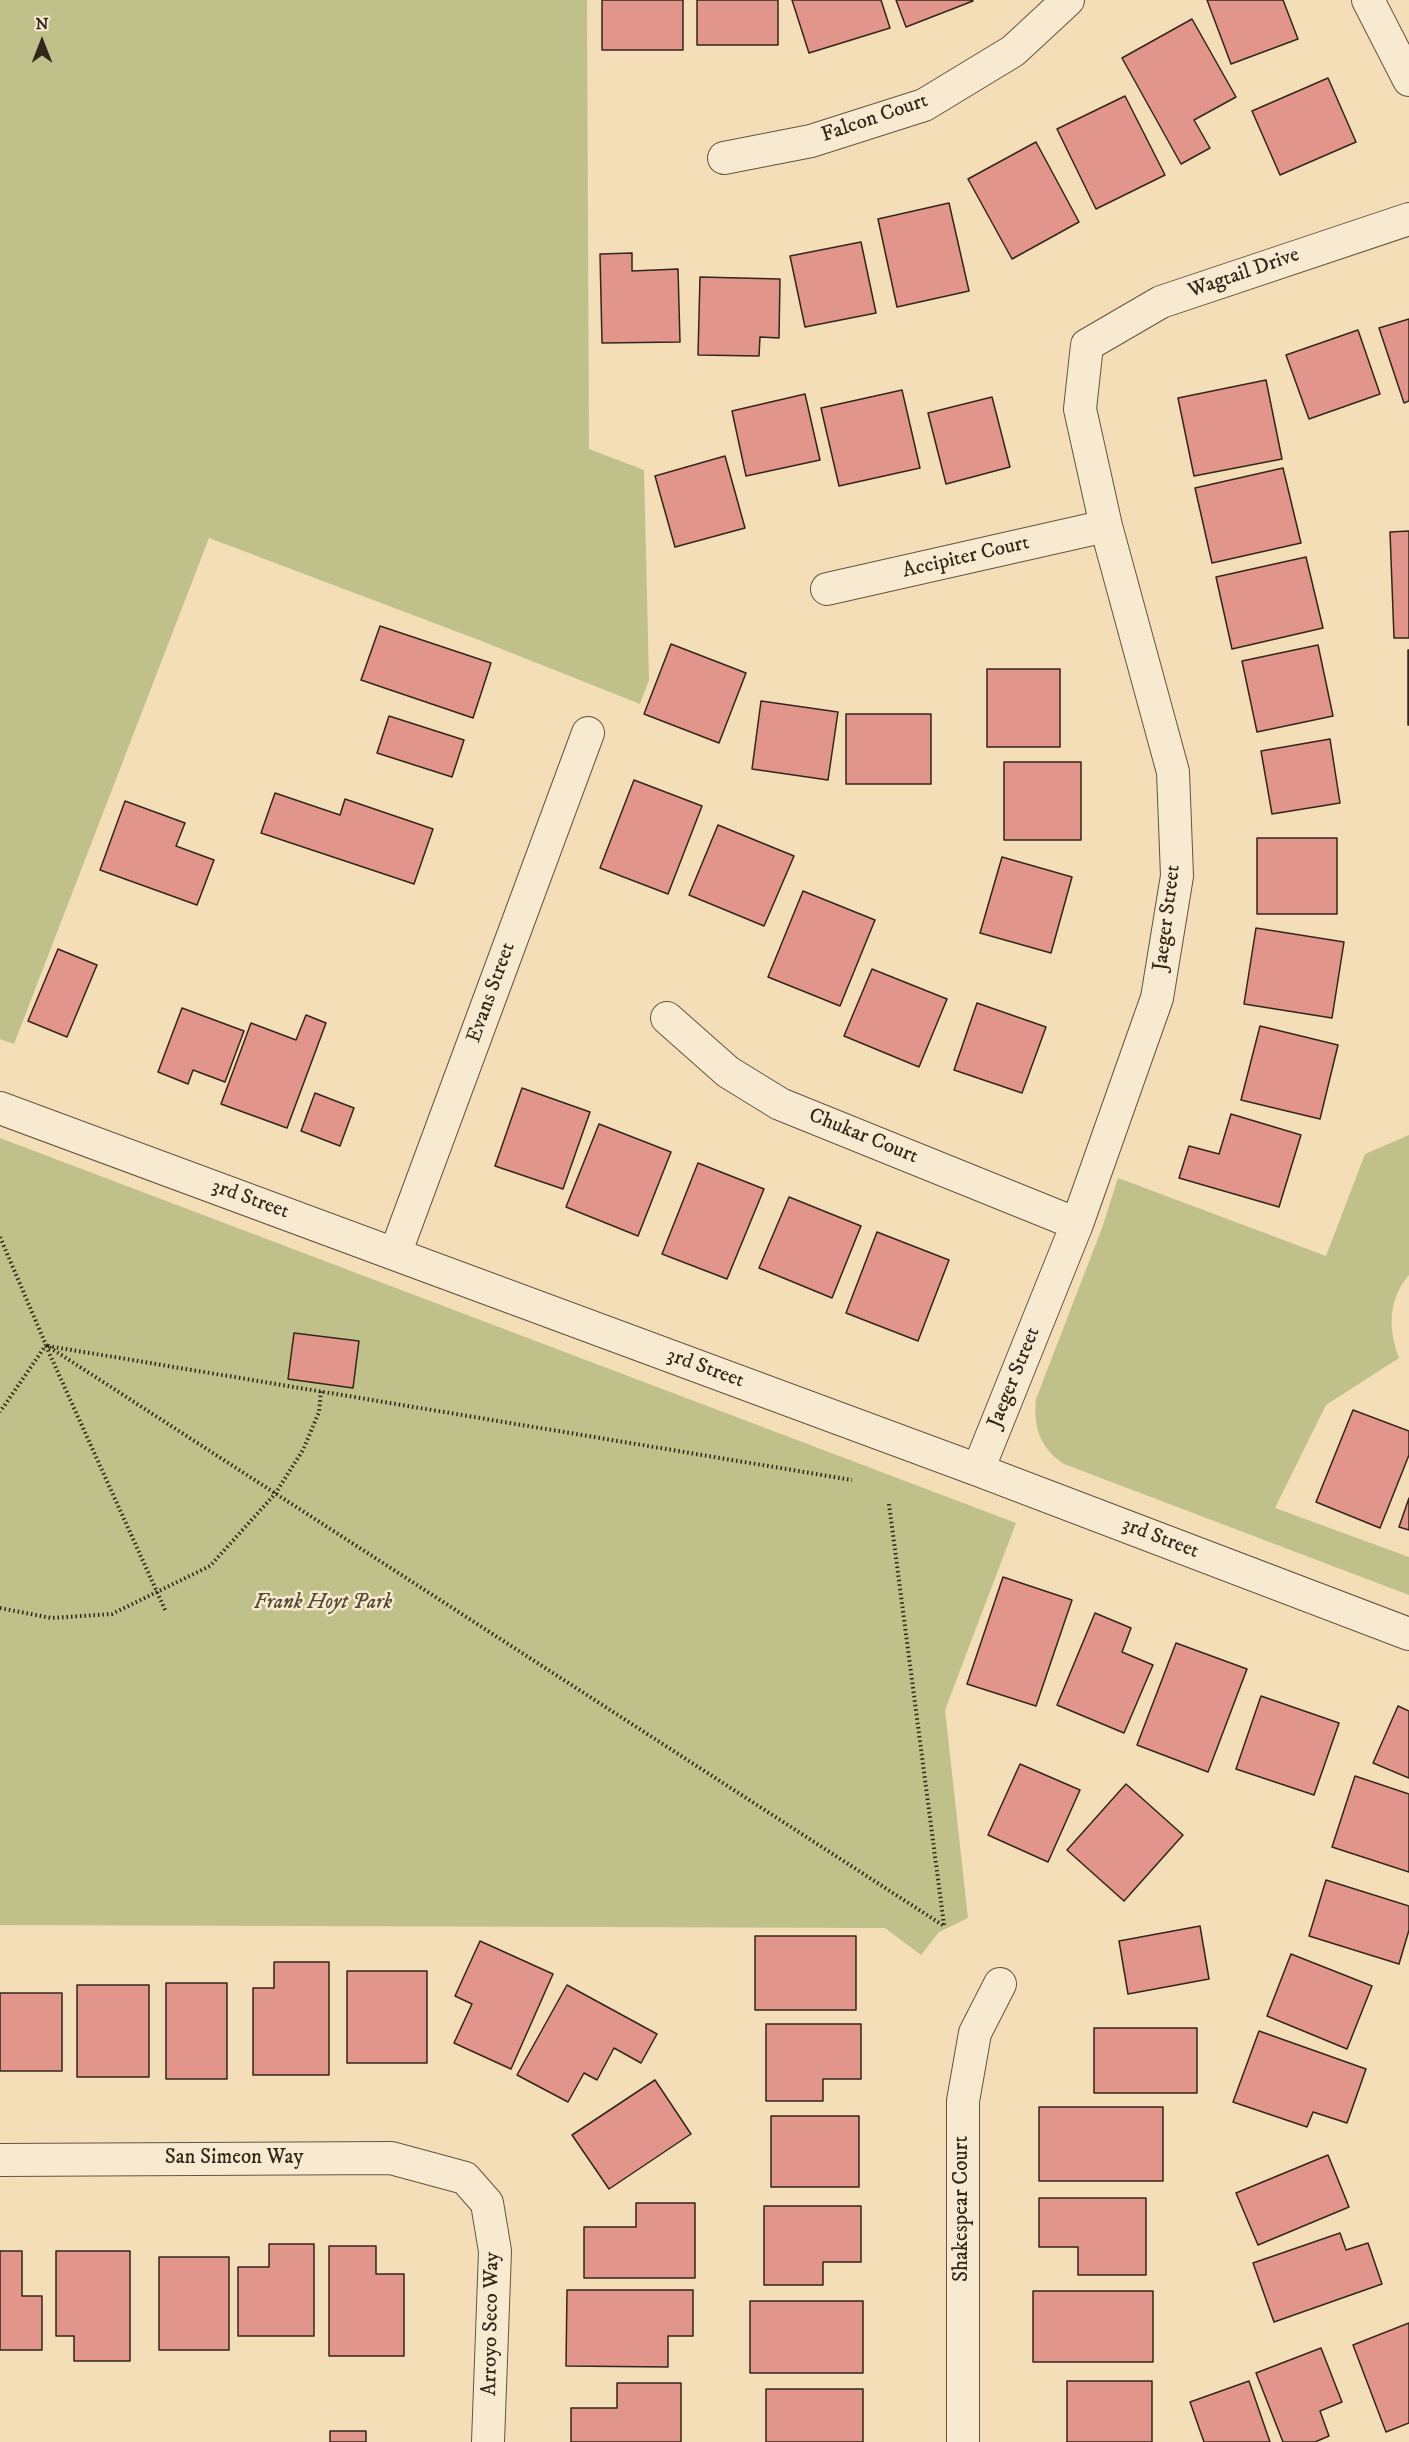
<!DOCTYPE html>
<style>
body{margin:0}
#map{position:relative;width:1409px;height:2442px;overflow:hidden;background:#f4deb7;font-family:"IM FELL DW Pica",serif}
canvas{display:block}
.north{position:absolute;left:12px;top:12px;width:60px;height:60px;-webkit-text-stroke:4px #f8ead0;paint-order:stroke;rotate:0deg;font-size:16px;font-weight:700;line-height:24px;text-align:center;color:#33261a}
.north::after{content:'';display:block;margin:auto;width:21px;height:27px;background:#33261a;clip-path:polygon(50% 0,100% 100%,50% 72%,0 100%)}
</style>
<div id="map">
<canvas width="1409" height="2442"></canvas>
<div class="north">N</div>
</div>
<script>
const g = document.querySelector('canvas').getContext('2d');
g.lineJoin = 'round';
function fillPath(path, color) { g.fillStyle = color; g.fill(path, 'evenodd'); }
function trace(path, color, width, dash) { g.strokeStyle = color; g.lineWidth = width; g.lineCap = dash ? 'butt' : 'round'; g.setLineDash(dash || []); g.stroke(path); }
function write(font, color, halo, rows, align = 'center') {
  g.font = font + ' "IM FELL DW Pica",serif'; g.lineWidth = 5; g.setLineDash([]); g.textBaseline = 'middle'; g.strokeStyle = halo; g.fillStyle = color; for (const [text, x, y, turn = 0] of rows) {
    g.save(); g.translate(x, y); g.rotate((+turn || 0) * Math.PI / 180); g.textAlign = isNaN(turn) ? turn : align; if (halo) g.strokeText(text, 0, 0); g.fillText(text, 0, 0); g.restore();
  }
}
const green = new Path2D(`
 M0,0H587L589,449L644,470L649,680L640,704L479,640L209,538L14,1044L0,1039Z
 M1409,1135V1275C1388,1300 1388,1328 1399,1358L1326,1405L1275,1508L1409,1557V1595L1064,1464C1040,1448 1033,1427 1036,1399L1102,1228L1118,1178L1326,1256L1365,1154Z
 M0,1138L1016,1523L945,1710L968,1918L939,1932L921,1955L885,1928L0,1925Z`);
const building = new Path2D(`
 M602,0H683V50H602Z
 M697,0H778V45H697Z
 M792,0H881L890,28L809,53Z
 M896,0H972L973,1L906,27Z
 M1207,0H1283L1298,39L1231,64Z
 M1192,19L1236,97L1194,120L1210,148L1181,164L1122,58Z
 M1328,78L1356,142L1280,175L1252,111Z
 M1125,96L1165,175L1096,209L1057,129Z
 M1036,142L1079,222L1012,259L968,179Z
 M949,203L969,291L897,307L878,219Z
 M861,242L876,313L805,327L790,256Z
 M632,253V271L678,269L680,342L602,343L600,254Z
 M700,277L780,279L779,338L760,337L759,356L698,355Z
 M1409,319V401L1404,403L1379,328Z
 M1358,330L1380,394L1309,419L1286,355Z
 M1266,380L1282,459L1194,476L1178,398Z
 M902,390L920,468L839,486L821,408Z
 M805,394L820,460L746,476L732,411Z
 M992,397L1010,467L946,484L928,413Z
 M725,456L745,528L675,547L655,476Z
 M1283,468L1301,543L1212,563L1195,488Z
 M1409,531V638H1394L1390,532Z
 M1306,557L1323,628L1232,649L1216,577Z
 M380,626L491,663L473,718L361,680Z
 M671,644L746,673L719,743L644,714Z
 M1318,645L1333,716L1257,732L1242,661Z
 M1408,650H1409V725H1408Z
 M987,669H1060V747H987Z
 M761,701L838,712L828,780L752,769Z
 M846,714H931V784H846Z
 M389,716L464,740L452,777L377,753Z
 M1330,739L1340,803L1272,814L1261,751Z
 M1004,762H1081V840H1004Z
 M634,780L702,806L668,894L600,868Z
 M275,793L340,815L345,799L433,829L414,884L261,833Z
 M125,801L185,823L176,846L214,860L197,905L100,870Z
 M718,825L794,856L764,926L689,895Z
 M1257,838H1337V914H1257Z
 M1002,857L1072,877L1051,953L980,933Z
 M803,891L875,920L840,1006L768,977Z
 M1256,928L1344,942L1332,1018L1244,1004Z
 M58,949L97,965L67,1037L28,1021Z
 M872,969L947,999L919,1067L844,1036Z
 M977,1003L1046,1027L1022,1093L954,1070Z
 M182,1008L244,1031L225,1082L193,1070L188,1084L158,1072Z
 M306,1015L326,1023L287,1128L221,1104L251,1023L296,1040Z
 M1260,1026L1338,1045L1320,1119L1241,1100Z
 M522,1088L590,1112L563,1189L495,1166Z
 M315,1093L354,1108L340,1146L301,1131Z
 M1231,1114L1301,1135L1279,1207L1179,1178L1189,1146L1219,1154Z
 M599,1124L671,1152L638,1236L566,1207Z
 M698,1163L764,1189L727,1279L662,1254Z
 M789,1197L861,1226L832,1298L759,1268Z
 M877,1232L949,1260L918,1341L846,1313Z
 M294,1333L359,1341L353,1388L288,1379Z
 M1353,1410L1409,1431V1455L1380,1528L1316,1502Z
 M1409,1498V1530L1399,1527Z
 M1003,1577L1072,1600L1036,1706L967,1684Z
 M1095,1613L1131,1628L1122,1652L1153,1665L1124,1733L1057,1705Z
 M1176,1643L1247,1669L1208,1772L1137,1745Z
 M1261,1696L1339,1723L1314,1795L1236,1769Z
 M1398,1706L1409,1711V1778L1373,1763Z
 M1020,1764L1080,1790L1048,1862L988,1835Z
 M1355,1776L1409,1794V1872L1332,1847Z
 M1126,1784L1183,1835L1124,1901L1067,1850Z
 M1326,1880L1409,1906V1930L1399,1964L1309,1936Z
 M1200,1926L1209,1979L1128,1994L1119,1941Z
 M755,1936H856V2010H755Z
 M480,1941L553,1974L511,2069L454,2043L472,2004L455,1996Z
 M1291,1954L1372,1986L1347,2049L1267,2016Z
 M274,1962H329V2075H253V1988H274Z
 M347,1971H427V2063H347Z
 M166,1983H227V2079H166Z
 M77,1985H149V2077H77Z
 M567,1985L657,2034L641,2063L614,2048L597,2080L584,2073L568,2102L517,2075Z
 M0,1993H62V2071H0Z
 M766,2024H861V2079H823V2101H766Z
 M1094,2028H1197V2093H1094Z
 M1259,2031L1366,2069L1347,2123L1313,2112L1307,2127L1233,2102Z
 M655,2080L691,2134L609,2189L572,2135Z
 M1039,2107H1163V2181H1039Z
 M771,2116H859V2187H771Z
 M1328,2155L1349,2207L1258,2245L1236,2193Z
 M1039,2198H1146V2275H1078V2247H1039Z
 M636,2203H695V2278H584V2227H636Z
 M764,2206H861V2262H823V2285H764Z
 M1340,2233L1346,2250L1368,2243L1382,2284L1274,2322L1253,2263Z
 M269,2244H314V2336H238V2267H269Z
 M329,2246H376V2274H404V2356H329Z
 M0,2251H22V2296H42V2350H0Z
 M56,2251H130V2361H74V2336H56Z
 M159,2257H229V2350H159Z
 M567,2290H693V2336H668V2367L566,2366Z
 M1033,2291H1153V2362H1033Z
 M750,2301H863V2373H750Z
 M1409,2323V2423L1386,2432L1353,2345Z
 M1321,2348L1342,2402L1320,2411L1329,2436L1315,2442H1283L1256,2373Z
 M1067,2381H1152V2442H1067Z
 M1249,2381L1270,2442H1204L1190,2402Z
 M617,2383H681V2442H571V2408H617Z
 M766,2389H863V2442H766Z
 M330,2431H366V2442H330Z`);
const path = new Path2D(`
 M0,1237L46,1345L0,1412
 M46,1345L944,1926
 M46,1346L166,1612
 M48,1346L852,1480
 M889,1504L944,1925
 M0,1608L51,1618L112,1614L210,1566L275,1494L303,1450L319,1412L321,1391`);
const minor = new Path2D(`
 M1368,0L1409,80
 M724,158L811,141L924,105L1013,51L1068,0
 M827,589L1106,526
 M667,1018L728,1072L780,1104L1077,1224
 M0,1108L978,1470L1409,1634
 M395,1254L588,733
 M978,1470L1077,1224L1157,998L1177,876L1173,772L1106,526L1080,409L1087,345L1161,302L1409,219
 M0,2160L391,2158L465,2178L487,2203L495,2251L488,2442
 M963,2442V2101L975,2033L1000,1984`);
const streetNames = [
 ["Falcon Court",875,119,-19],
 ["Wagtail Drive",1244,274,-19],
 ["Accipiter Court",966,558,-13],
 ["Jaeger Street",1168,918,-83],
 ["Evans Street",492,993,-70],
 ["Chukar Court",863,1137,22],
 ["3rd Street",250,1200,20],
 ["3rd Street",705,1369,20],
 ["Jaeger Street",1015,1378,-68],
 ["3rd Street",1160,1539,21],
 ["San Simeon Way",234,2159],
 ["Shakespear Court",963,2209,-90],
 ["Arroyo Seco Way",492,2324,-89]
];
const parkNames = [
 ["Frank Hoyt Park",323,1604]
];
fillPath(green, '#c0c08b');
fillPath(building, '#e1958b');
trace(building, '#33261a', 1.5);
trace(minor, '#635441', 34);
trace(path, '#33261a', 4, [1.5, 3]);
trace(minor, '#f8ead0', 32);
write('21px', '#33261a', '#f8ead0', streetNames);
write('italic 21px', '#564c36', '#f8ead0', parkNames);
</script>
